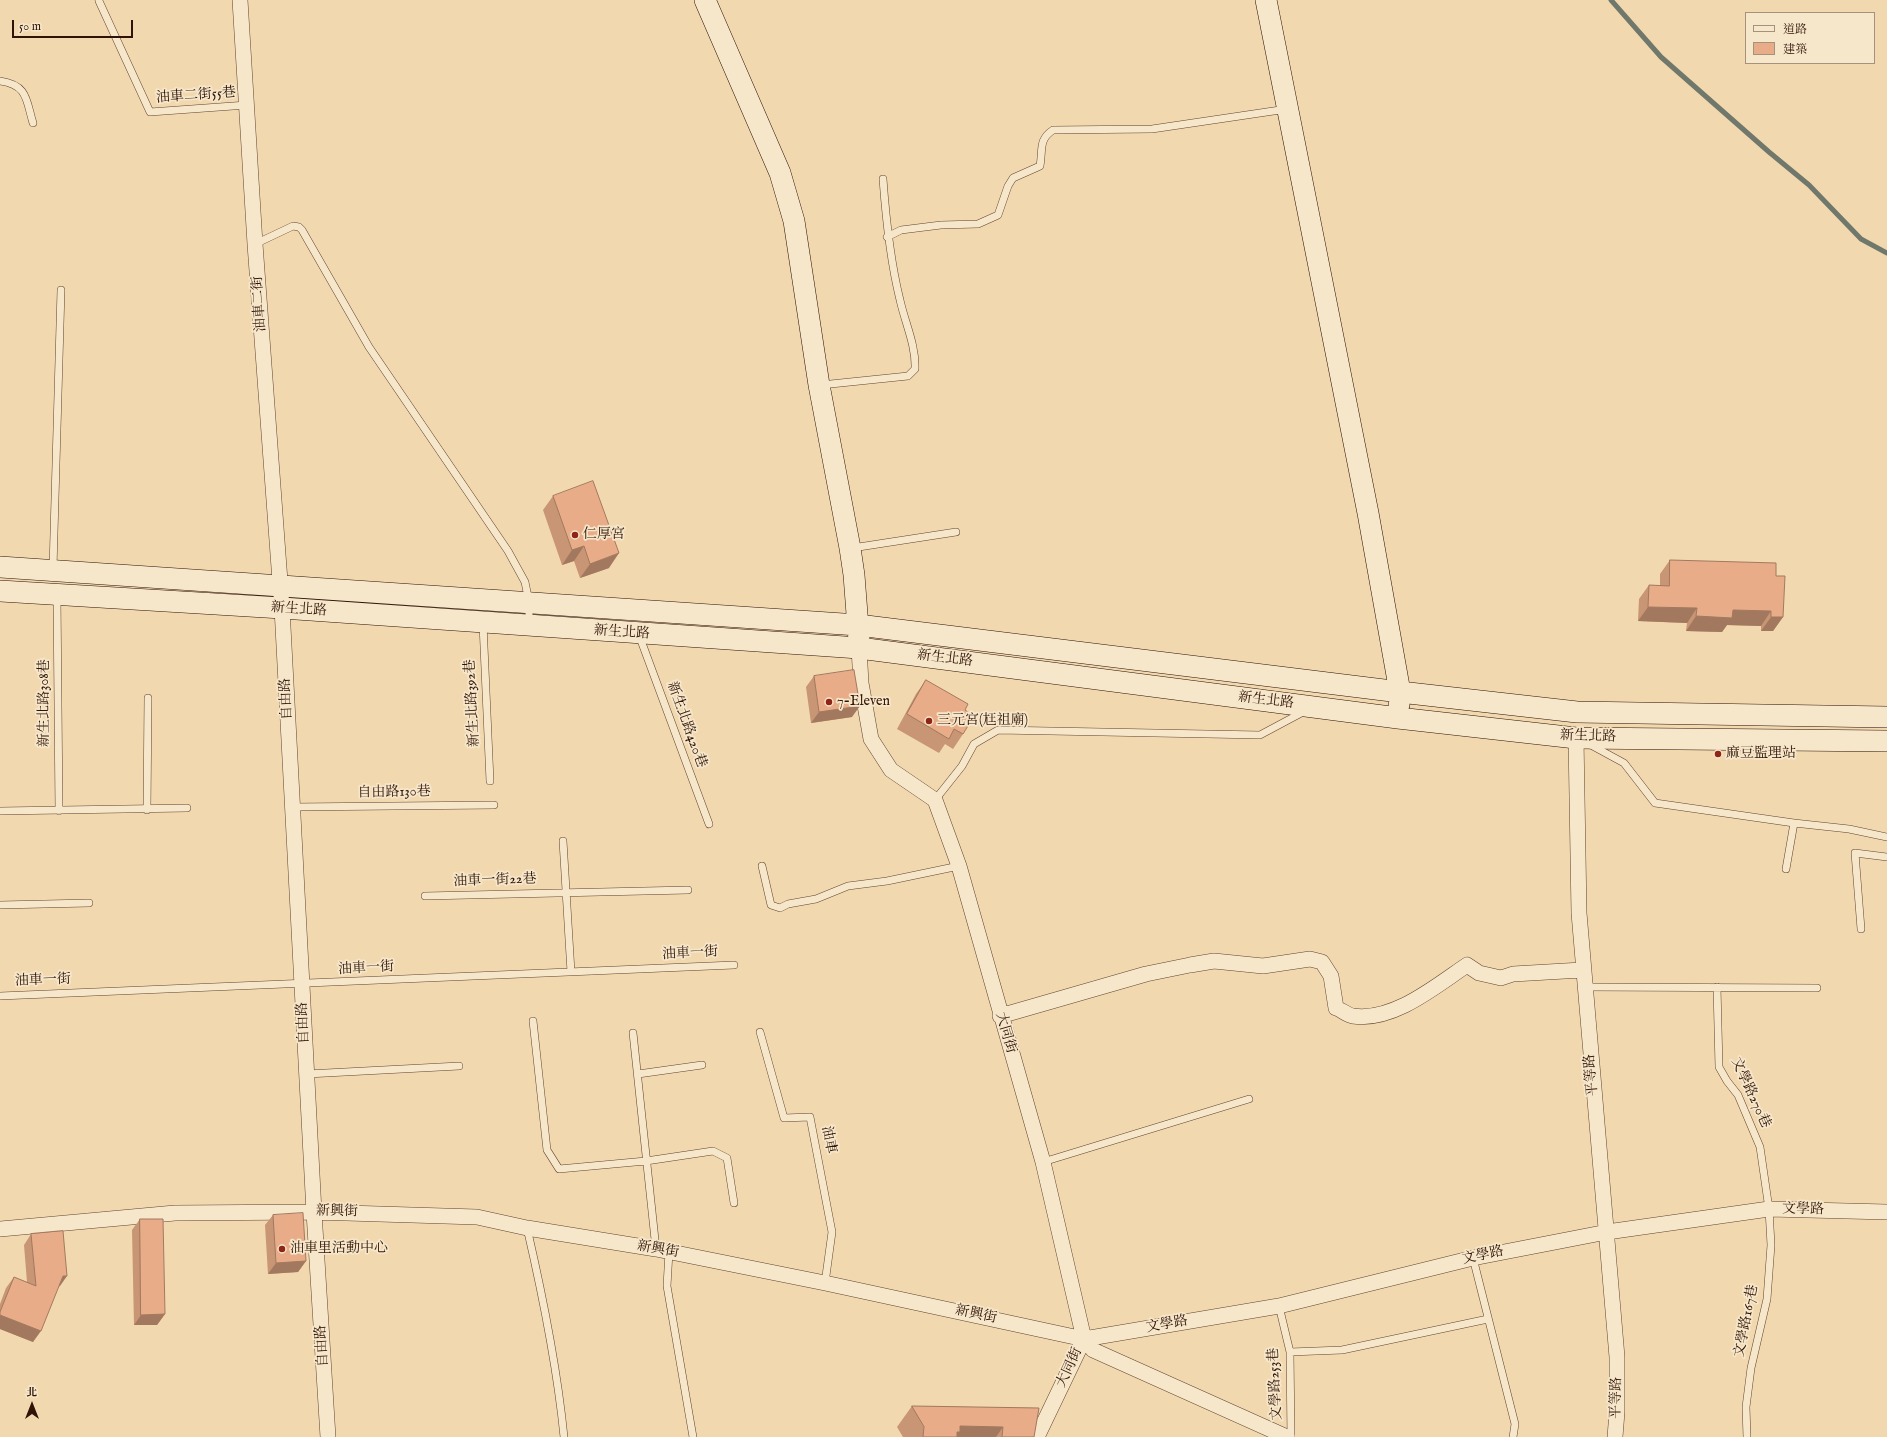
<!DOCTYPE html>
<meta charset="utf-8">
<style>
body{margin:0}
#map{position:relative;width:1887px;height:1437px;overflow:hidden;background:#f1d8ae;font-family:"IM FELL English","Noto Serif TC",serif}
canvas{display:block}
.legend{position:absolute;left:1745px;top:12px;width:130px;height:52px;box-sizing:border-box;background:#f6e6ca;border:1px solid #a6927c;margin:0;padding:5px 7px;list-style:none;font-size:12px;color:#2f1306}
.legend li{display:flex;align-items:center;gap:8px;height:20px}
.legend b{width:20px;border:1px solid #a6927c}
.north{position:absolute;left:12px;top:1385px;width:40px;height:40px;-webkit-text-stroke:3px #f6e6ca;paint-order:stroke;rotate:0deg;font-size:11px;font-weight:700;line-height:16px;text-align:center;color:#2f1306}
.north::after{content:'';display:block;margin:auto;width:14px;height:18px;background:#2f1306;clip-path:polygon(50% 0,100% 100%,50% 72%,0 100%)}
.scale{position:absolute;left:12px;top:20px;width:121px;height:18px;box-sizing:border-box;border:2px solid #2f1306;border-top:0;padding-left:5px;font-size:12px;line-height:14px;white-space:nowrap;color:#2f1306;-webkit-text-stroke:3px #f6e6ca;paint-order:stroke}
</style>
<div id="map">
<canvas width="1887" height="1437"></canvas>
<ul class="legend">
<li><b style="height:5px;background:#f6e6ca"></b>道路</li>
<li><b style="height:11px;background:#e8ad88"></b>建築</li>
</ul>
<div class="north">北</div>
<div class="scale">50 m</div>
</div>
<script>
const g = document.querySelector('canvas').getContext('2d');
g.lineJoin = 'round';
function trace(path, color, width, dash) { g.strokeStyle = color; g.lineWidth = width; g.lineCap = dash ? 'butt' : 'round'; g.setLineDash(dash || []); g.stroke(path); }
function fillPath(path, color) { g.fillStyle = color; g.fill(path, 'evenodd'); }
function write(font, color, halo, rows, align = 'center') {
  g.font = font + ' "IM FELL English","Noto Serif TC",serif'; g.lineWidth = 3.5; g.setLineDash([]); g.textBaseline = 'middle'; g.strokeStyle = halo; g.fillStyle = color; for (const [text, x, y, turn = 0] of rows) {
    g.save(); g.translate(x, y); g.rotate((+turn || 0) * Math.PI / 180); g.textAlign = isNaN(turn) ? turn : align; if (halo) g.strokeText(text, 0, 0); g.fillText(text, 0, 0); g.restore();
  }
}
const stream = new Path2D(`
 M1611,0L1661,57L1769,152L1809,185L1861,239L1887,253`);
const lane = new Path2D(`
 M99,1L150,112L247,105
 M0,81C28,85 26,100 33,123
 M887,237L901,230L941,225L978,224L998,215L1008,186L1013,178L1040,166C1043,150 1038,140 1053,130L1152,129L1287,109
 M255,244L293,226L299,227L302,230L369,347L508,551L525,582L529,602V624
 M821,385L908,376L915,369C916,345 905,323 900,300C890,260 886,220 883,179
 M852,548L956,532
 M53,568L61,290
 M57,597L59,811
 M483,624L490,781
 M639,635L709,824
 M1589,744L1624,763L1655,803L1794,823L1849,829L1887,837
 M935,800L962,766L974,744L998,730L1260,735L1305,711
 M293,807L494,805
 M147,810L148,698
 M0,811L187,808
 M563,841L571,972
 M762,866L771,905L780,908L788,904L816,899L848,886L887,881L959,866
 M1786,869L1794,823
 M425,896L688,890
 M0,905L89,903
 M1861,929L1855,853L1887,857
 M1584,987L1817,988
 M1717,987L1719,1067L1727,1081L1738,1095L1760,1147L1769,1209L1771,1245L1767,1299L1751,1368L1746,1407L1747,1437
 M0,996L734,965
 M533,1021L547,1150L559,1169L646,1161L713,1151L727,1158L734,1203
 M760,1032L784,1118L810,1117L832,1232L825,1283
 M633,1033L656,1249
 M307,1074L459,1066
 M638,1074L702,1065
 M1043,1162L1249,1099
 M527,1228C543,1297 557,1366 564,1437
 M669,1252L667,1286L693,1437
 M1473,1258L1515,1424L1513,1437
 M1279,1306L1290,1352L1291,1437
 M1290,1352L1342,1350L1488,1319`);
const street = new Path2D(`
 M240,0L255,244L282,608L314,1212L328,1437
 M859,648L861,683L871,739L891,770L935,800L959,866L1043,1162L1084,1339L1037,1437
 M1576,738L1579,913L1617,1357V1412L1615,1437
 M1000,1016L1146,974L1190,965L1214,961L1263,966L1310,959L1322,962L1331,976L1336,1008C1342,1010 1347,1015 1353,1016C1393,1022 1436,986 1467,965L1479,973L1501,978L1513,974L1582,970
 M0,1229L175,1213L314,1212L477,1217L527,1228L656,1249L825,1283L1084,1339L1093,1350L1287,1437
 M1084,1339L1279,1306L1473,1258L1607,1232L1769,1209L1887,1212`);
const secondary = new Path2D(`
 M705,0L780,173L794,221L819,385L850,548L854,575L859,640
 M1266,0L1368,513L1400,692L1399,705
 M0,567L858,625L1400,692L1577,712L1887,717
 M0,591L282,608L859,648L1398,718L1576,738L1887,741`);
const wall = new Path2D(`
 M553,496L609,568L580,578L574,561L562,565L543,510Z
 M1670,560L1776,576L1783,617L1773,631H1761V626L1727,625L1722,632L1686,631L1687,623L1638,621L1639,599L1649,585L1660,586V574Z
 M814,676L852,717L811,723L806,687Z
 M926,680L963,734L953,749L945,744L939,753L897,729L916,694Z
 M273,1215L306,1261L298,1272L268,1274L265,1225Z
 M140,1219L165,1314L157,1325H134L132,1230Z
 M31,1234L60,1286L58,1287L33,1342L0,1329V1304L6,1288L14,1277L27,1282L24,1245Z
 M912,1406L1039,1408L1034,1437H903L897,1427Z`);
const shadedWall = new Path2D(`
 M584,546L574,561L562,565L572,550Z
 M619,553L609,568L580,578L590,564Z
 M1648,607L1697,608L1687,623L1638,621Z
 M1733,610L1771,611L1761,626L1727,625L1722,632L1686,631L1696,616Z
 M1771,617H1783L1773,631H1761Z
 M860,706L852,717L811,723L819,712Z
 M306,1261L298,1272L268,1274L276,1263Z
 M63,1276H67L60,1286L55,1287Z
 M165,1314L157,1325H134L141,1315Z
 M0,1315L41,1331L33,1342L0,1329Z
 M960,1426L1003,1427L996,1437H953Z`);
const building = new Path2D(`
 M593,481L619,553L590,564L584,546L572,550L553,496Z
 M1670,560L1776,563V576H1785L1783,617H1771V611L1733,610L1732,618L1696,616L1697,608L1648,607L1649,585L1669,586Z
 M854,670L860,706L819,712L814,676Z
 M926,680L968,704L965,710L974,716L963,734L954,729L949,739L907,714Z
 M303,1213L306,1261L276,1263L273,1215Z
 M140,1219H163L165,1314L141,1315Z
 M63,1231L67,1276H63L41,1331L0,1315V1312L14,1277L36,1286L31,1234Z
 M912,1406L1039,1408L1034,1437H1002L1003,1427L960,1426V1432H957V1437H923L924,1427Z`);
const markers = [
 [575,535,4,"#8f2418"],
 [829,702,4,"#8f2418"],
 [929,721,4,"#8f2418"],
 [1718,754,4,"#8f2418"],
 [282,1249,4,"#8f2418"]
];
const streetNames = [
 ["油車二街55巷",196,96,-4],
 ["油車二街",260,304,-94],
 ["新生北路",299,610,4],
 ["新生北路",622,633,4],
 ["新生北路",945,659,7],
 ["自由路",287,699,-93],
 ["新生北路",1266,701,7],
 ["新生北路308巷",45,703,-90],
 ["新生北路392巷",473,703,-93],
 ["新生北路420巷",686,725,70],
 ["新生北路",1588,737,2],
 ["自由路130巷",394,793,-1],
 ["油車一街22巷",495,881,-2],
 ["油車一街",690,954,-3],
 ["油車一街",366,969,-3],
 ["油車一街",43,981,-2],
 ["自由路",304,1023,-93],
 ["大同街",1005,1033,74],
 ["平等路",1592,1075,-95],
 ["文學路270巷",1750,1093,65],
 ["油車",828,1140,79],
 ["文學路",1803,1210,1],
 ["新興街",337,1212,1],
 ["新興街",658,1250,10],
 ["文學路",1483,1256,-12],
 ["新興街",976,1315,12],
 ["文學路167巷",1747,1321,-79],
 ["文學路",1167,1325,-10],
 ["自由路",323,1346,-94],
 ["大同街",1070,1368,-65],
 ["文學路253巷",1276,1384,-93],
 ["平等路",1617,1398,-89]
];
const poiNames = [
 ["仁厚宮",583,535],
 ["7-Eleven",837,702],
 ["三元宮(尪祖廟)",937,721],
 ["麻豆監理站",1726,754],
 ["油車里活動中心",290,1249]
];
trace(stream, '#70776b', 5);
trace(lane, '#604430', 8);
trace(street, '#604430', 16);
trace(secondary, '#2f1306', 22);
trace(lane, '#f6e6ca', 7);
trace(street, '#f6e6ca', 15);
trace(secondary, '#f6e6ca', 21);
fillPath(wall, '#c89575');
fillPath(shadedWall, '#a2795f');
fillPath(building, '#e8ad88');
trace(building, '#a2795f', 1);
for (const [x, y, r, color] of markers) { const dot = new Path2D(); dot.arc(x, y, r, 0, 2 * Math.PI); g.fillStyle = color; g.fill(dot); trace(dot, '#f6e6ca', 1.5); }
write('14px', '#2f1306', '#f6e6ca', streetNames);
write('14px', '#2f1306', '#f6e6ca', poiNames, 'left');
</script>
